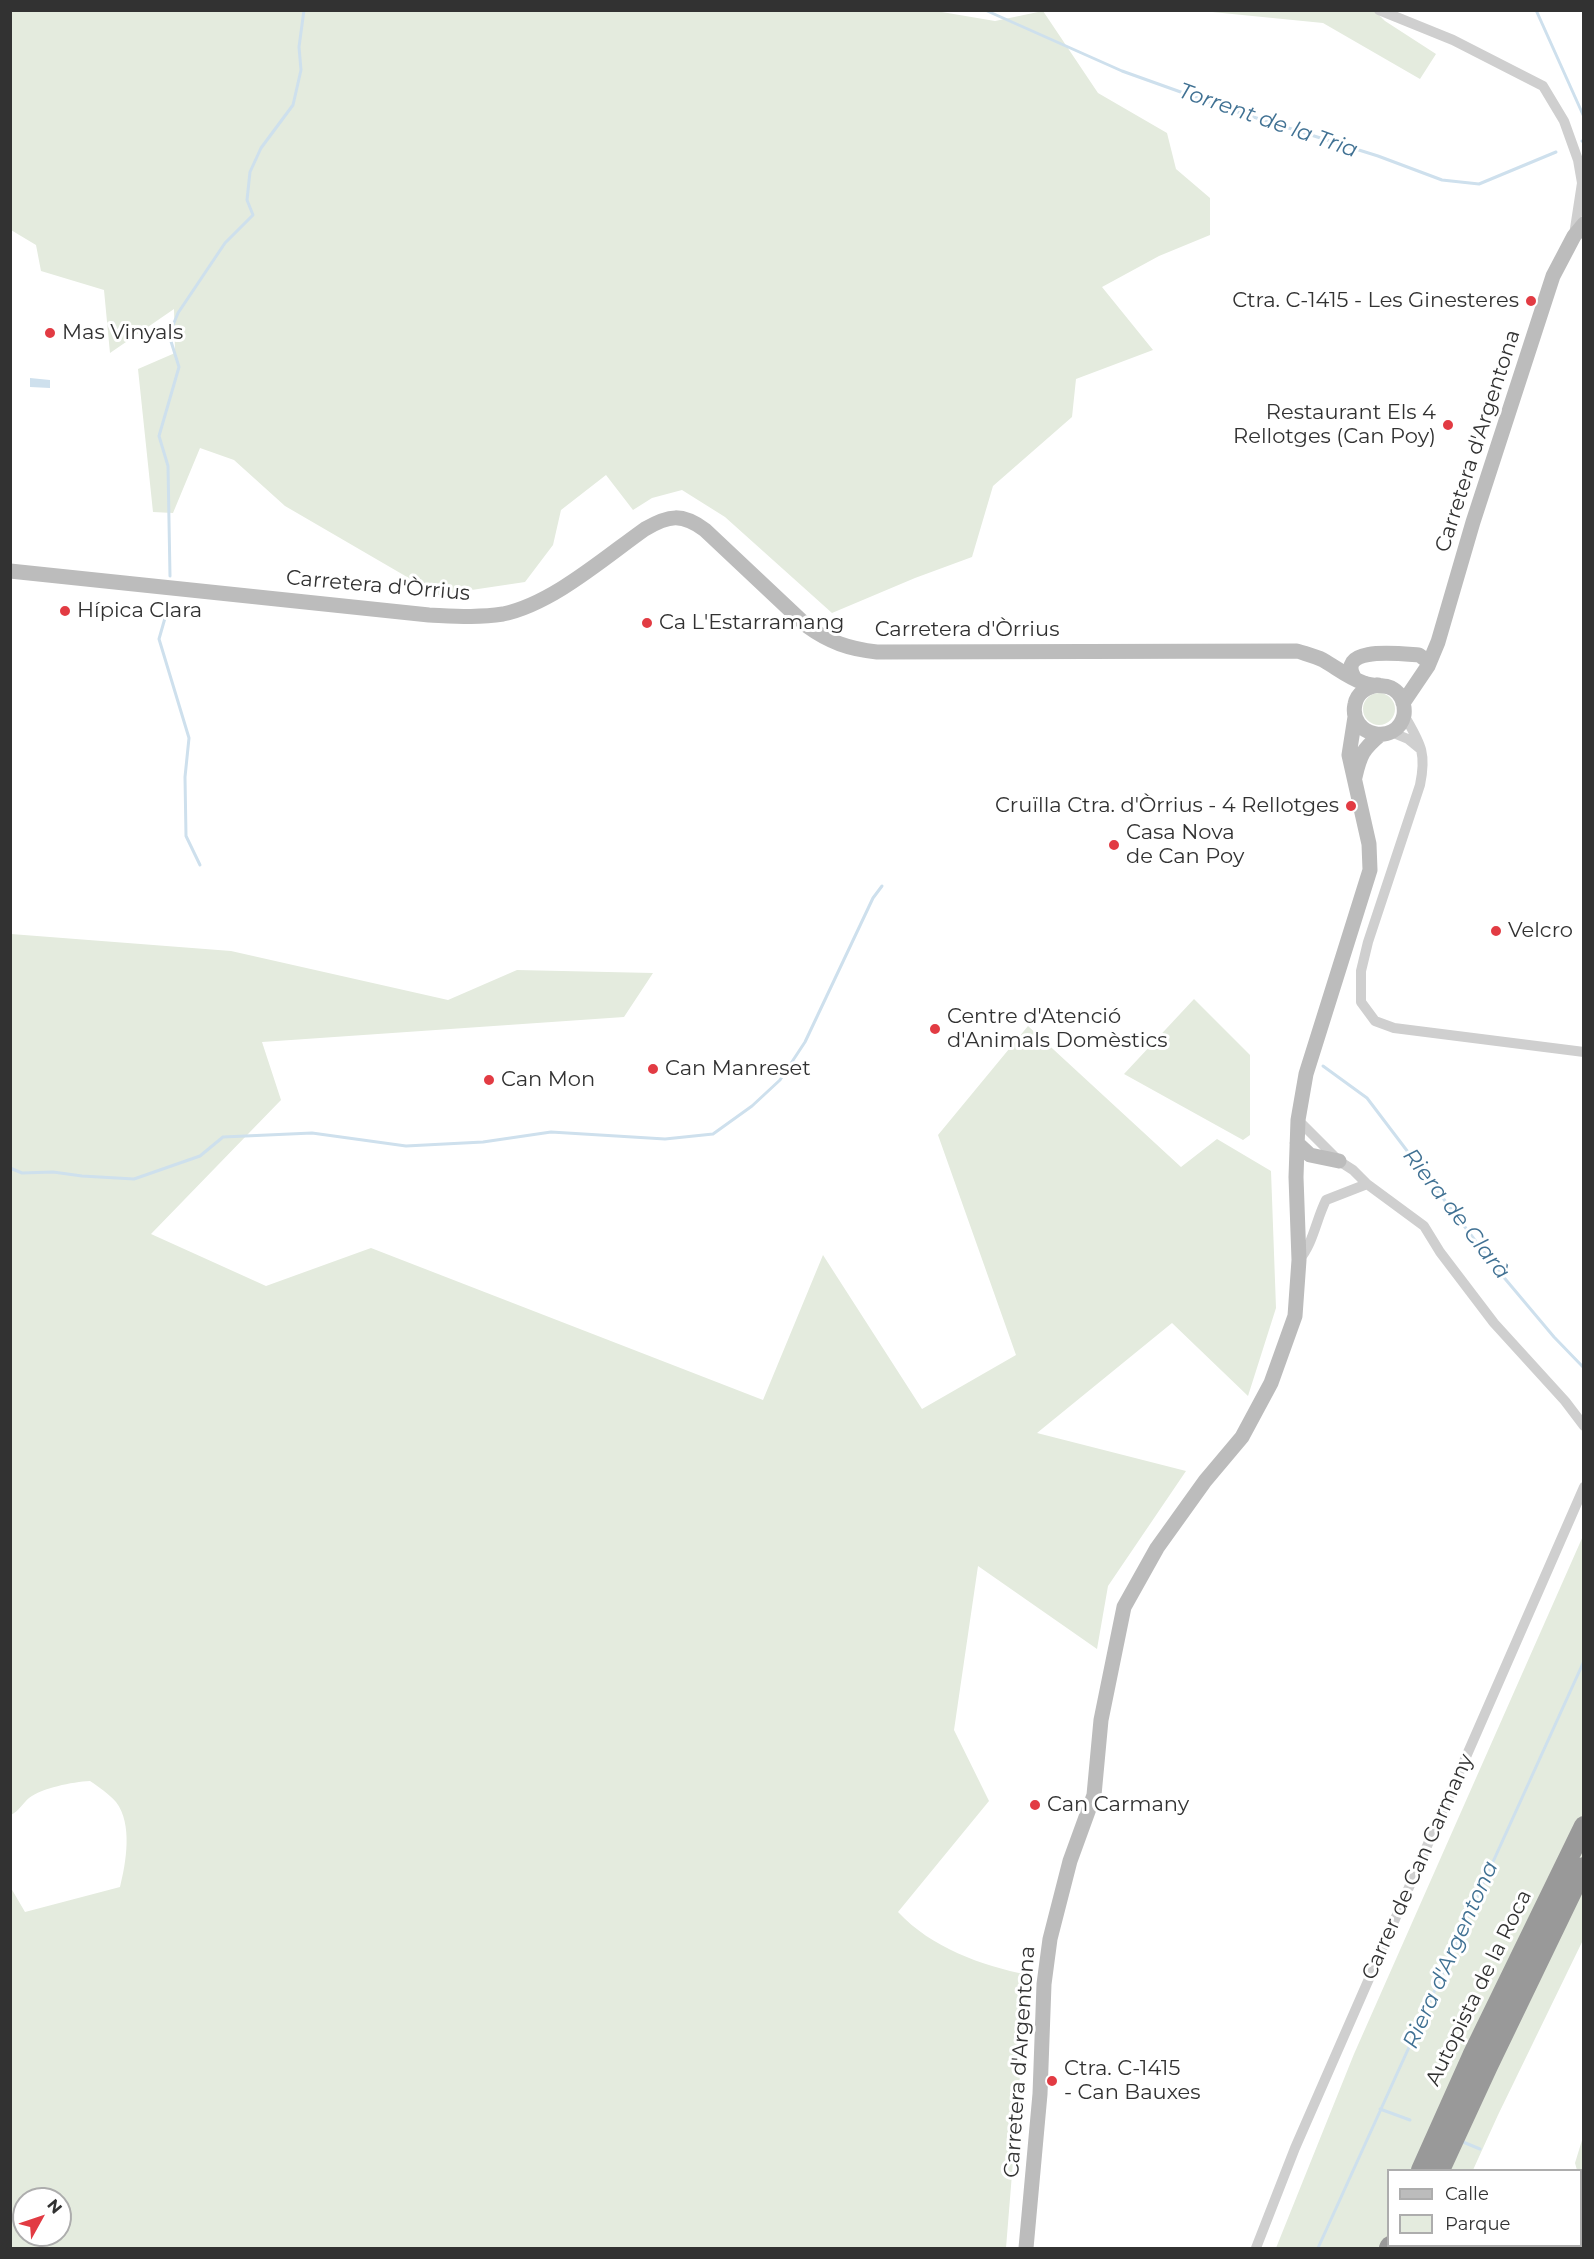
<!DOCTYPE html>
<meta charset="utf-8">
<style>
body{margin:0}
#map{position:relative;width:1594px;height:2259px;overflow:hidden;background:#fff;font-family:Montserrat,sans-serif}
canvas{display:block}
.frame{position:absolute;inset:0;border:12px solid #323232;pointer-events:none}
.legend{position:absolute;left:1387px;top:2169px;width:195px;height:78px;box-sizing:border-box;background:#fff;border:2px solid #adadad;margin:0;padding:8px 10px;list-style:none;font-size:18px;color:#323232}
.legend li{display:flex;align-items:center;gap:12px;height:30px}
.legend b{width:30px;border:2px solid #adadad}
.north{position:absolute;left:12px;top:2187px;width:60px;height:60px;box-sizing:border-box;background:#fff;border:2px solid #adadad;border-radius:50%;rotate:50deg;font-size:16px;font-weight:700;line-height:24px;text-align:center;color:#323232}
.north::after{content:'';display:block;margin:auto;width:21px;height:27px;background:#e23b43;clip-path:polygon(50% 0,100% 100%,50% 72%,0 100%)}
</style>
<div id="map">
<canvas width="1594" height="2259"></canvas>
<div class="frame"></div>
<ul class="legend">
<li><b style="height:8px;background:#bcbcbc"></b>Calle</li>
<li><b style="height:16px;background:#e4ebde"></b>Parque</li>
</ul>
<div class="north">N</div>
</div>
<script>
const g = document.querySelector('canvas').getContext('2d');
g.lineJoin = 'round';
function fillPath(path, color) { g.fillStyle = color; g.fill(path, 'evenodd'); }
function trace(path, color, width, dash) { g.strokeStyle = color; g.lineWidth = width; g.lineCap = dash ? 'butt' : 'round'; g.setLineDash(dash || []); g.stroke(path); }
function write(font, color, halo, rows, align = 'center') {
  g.font = font + ' Montserrat,sans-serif'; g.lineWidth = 6; g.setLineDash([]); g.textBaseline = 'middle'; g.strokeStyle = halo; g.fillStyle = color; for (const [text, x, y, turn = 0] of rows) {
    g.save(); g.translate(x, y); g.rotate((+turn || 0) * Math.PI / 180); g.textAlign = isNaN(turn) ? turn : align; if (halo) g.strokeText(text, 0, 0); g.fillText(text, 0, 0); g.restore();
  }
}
const green = new Path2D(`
 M11,10H930L995,21L1043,11L1098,93L1167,133L1176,169L1210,198V235L1159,256L1102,287L1153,350L1076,379L1072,417L993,486L972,557L915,578L832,613L725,517L682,490L652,498L633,510L606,475L561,510L553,545L525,582L438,595L285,506L234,460L200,448L173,513L153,512L138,369L175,353L174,309L110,353L104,290L41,271L36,245L11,230Z
 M1202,11H1375L1385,21L1436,54L1420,79L1323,23Z
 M1363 709a16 16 0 1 1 32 0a16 16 0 1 1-32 0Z
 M11,934L231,951L448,1000L517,970L653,973L624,1017L262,1042L281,1100L151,1234L266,1286L371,1248L763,1400L823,1255L922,1409L1016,1355L938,1135L1028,1026L1181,1167L1217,1139L1271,1171L1276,1308L1248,1396L1172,1323L1037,1433L1186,1471L1108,1586L1097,1649L978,1566L954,1730L989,1801L898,1912C932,1948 980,1965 1028,1975L1026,2028L1022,2050L1006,2248H11V1888L25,1912L120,1887C126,1863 133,1824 116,1802C109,1794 99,1787 90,1781C72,1782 42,1788 29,1798C22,1804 19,1811 11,1815ZM24,2199H60V2235H24Z
 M1194,999L1250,1055V1135L1243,1140L1124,1074Z
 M1583,1536V1940L1498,2115L1473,2170H1388V2246H1443L1442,2248H1276L1354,2054Z
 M1583,2137V2194L1581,2184L1580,2170H1577L1575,2163Z`);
const water = new Path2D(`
 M30,378L50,380V388L30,387Z`);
const stream = new Path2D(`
 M985,10L1122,71L1231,110L1378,156L1442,180L1479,184L1556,152
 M1536,10L1584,117
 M1582,141L1584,140
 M170,576L168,466L159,436L179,367L169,335L178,313L225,243L253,215L247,200L250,172L261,148L293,105L301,70L299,47L304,10
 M169,604L159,639L189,738L185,777L186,836L200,865
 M1323,1066L1367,1098L1496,1268L1554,1337L1584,1368
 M10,1168L22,1173L53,1172L82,1176L134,1179L200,1156L223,1137L312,1133L406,1146L483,1142L551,1132L665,1139L713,1134L752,1106L780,1080L805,1042L873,898L882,886
 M1380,2109L1410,2120
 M1463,2142L1480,2149
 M1318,2248L1584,1661`);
const street = new Path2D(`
 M1379,10L1453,40L1543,86L1564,121L1578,160L1582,183L1574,235
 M1404,715C1420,743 1427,752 1420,785L1368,942L1361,971V1002L1375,1021L1394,1028L1584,1052
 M1391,732L1408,739L1419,748
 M1298,1120L1339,1161L1353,1170L1367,1184L1424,1226L1440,1252L1494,1323L1565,1401L1584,1426
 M1299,1260C1313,1244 1316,1220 1326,1200L1367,1184
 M1256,2248L1295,2148L1584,1487`);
const secondary = new Path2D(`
 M10,571L429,615C453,616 478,618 503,614C552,604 604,558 645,529C669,515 682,513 705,530L807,626C829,642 849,649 877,652L1297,651C1306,654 1315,656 1323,660C1337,668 1349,678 1364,683C1376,688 1388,682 1398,693C1403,699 1405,708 1404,715C1397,747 1348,736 1355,704C1357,693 1367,687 1378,685
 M1355,679C1334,645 1402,654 1419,655L1426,660L1428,666
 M1403,703L1428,666L1438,642L1473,522L1553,276L1574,236L1584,224
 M1355,777C1360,755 1363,749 1380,735
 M1297,1143L1310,1155L1339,1161
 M1026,2248L1040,2094L1044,1984L1050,1939L1070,1861L1094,1795L1101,1720L1124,1607L1157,1548L1205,1481L1242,1437L1271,1383L1295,1316L1299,1260L1296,1177L1298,1120L1306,1074L1370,870L1369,844L1349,755L1355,717`);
const highway = new Path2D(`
 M1421,2170L1472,2056L1584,1826
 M1440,2170L1488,2066L1584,1867
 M1389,2248L1390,2246
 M1408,2248L1409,2246`);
const markers = [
 [1531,301,6,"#e23b43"],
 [50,333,6,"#e23b43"],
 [1448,425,6,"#e23b43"],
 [65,611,6,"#e23b43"],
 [647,623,6,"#e23b43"],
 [1351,806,6,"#e23b43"],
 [1114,845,6,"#e23b43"],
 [1496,931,6,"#e23b43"],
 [935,1029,6,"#e23b43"],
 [653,1069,6,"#e23b43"],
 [489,1080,6,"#e23b43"],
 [1035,1805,6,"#e23b43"],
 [1052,2081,6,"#e23b43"]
];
const poiNames = [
 ["Ctra. C-1415 - Les Ginesteres",1519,301,"right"],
 ["Mas Vinyals",62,333],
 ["Restaurant Els 4",1436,413,"right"],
 ["Rellotges (Can Poy)",1436,437,"right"],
 ["Hípica Clara",77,611],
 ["Ca L'Estarramang",659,623],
 ["Cruïlla Ctra. d'Òrrius - 4 Rellotges",1339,806,"right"],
 ["Casa Nova",1126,833],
 ["de Can Poy",1126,857],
 ["Velcro",1508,931],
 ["Centre d'Atenció",947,1017],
 ["d'Animals Domèstics",947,1041],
 ["Can Manreset",665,1069],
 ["Can Mon",501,1080],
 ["Can Carmany",1047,1805],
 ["Ctra. C-1415",1064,2069],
 ["- Can Bauxes",1064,2093]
];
const streetNames = [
 ["Carretera d'Argentona",1478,441,-72],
 ["Carretera d'Òrrius",378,586,5],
 ["Carretera d'Òrrius",967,630],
 ["Carrer de Can Carmany",1418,1867,-66],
 ["Autopista de la Roca",1479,1988,-64],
 ["Carretera d'Argentona",1020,2062,-86]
];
const waterNames = [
 ["Torrent de la Tria",1268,121,19],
 ["Riera de Clarà",1456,1214,52],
 ["Riera d'Argentona",1451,1955,-66]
];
fillPath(green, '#e4ebde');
fillPath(water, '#cee0ed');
trace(stream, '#cee0ed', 3);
trace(street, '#cfcfcf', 10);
trace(secondary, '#bcbcbc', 15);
trace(highway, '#999', 20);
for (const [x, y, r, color] of markers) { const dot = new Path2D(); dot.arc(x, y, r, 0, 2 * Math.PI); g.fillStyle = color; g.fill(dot); trace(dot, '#fff', 2); }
write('21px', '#323232', '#fff', poiNames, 'left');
write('21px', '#323232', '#fff', streetNames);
write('italic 22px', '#407193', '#fff', waterNames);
</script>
